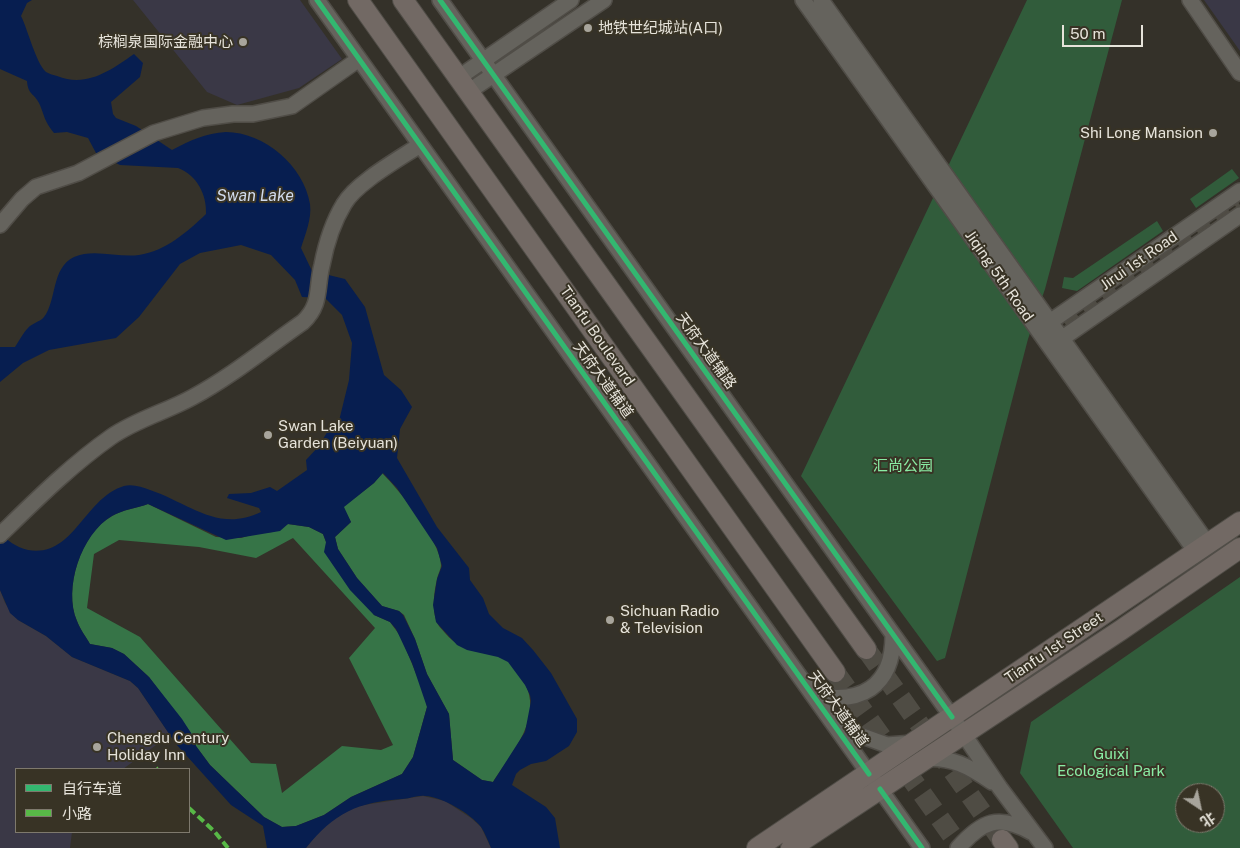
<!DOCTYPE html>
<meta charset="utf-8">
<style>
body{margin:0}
#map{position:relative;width:1240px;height:848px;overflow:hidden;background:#343129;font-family:"Public Sans","Noto Sans SC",sans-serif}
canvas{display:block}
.legend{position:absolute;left:15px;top:768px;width:175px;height:65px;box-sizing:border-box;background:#383325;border:1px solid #7e796d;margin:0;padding:6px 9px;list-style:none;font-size:15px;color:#e6e3da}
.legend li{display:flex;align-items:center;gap:10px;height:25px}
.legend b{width:25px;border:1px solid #7e796d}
.north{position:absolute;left:1175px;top:783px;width:50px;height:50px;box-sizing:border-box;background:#383325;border:1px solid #7e796d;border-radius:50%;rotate:146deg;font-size:14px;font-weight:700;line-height:20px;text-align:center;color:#e6e3da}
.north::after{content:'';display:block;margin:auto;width:18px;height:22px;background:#a8a59c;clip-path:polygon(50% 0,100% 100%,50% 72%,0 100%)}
.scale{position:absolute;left:1062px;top:25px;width:81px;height:22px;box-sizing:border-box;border:2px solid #e6e3da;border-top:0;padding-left:6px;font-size:15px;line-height:18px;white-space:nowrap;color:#e6e3da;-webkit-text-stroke:4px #383325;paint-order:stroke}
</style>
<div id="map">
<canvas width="1240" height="848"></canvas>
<ul class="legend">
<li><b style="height:6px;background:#33b770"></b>自行车道</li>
<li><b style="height:6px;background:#58b947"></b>小路</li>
</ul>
<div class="north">北</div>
<div class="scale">50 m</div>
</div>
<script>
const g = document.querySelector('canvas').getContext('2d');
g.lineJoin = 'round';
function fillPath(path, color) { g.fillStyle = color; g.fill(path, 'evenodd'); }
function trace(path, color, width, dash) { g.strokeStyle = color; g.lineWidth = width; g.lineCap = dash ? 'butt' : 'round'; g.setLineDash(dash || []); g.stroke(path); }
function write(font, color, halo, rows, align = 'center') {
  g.font = font + ' "Public Sans","Noto Sans SC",sans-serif'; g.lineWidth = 4; g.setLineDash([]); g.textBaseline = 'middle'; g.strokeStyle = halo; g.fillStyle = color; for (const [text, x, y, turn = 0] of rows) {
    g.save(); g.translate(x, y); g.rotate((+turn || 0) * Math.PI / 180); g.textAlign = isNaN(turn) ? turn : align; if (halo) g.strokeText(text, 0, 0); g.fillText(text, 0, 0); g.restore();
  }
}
const commercial = new Path2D(`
 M133,0H300L342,59L299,88L237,105L207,92Z
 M1204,0H1240V51Z
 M0,590L5,603L18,620L46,636L72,657L130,681L138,688L170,735L123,769H16V832H72L70,848H0Z
 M423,796L445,801L471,818L481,827L491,848H306L320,830L335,818L357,806Z`);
const green = new Path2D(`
 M1027,0H1122L1045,289L1028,339L945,658L937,661L801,476Z
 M1232,169L1239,178L1196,208L1190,199Z
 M1157,221L1163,231L1077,291L1062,288L1064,277L1073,278Z
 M1240,577V848H1073L1020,773L1031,722ZM1185,793H1215V823H1185Z`);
const forest = new Path2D(`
 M382,473C400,491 440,540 441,565C441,569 438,574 437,579C434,592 432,607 436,620C437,625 442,629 445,633C466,658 488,646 509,662C515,667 518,674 523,680C545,716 512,753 493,782L482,780L453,760L449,714L427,674L415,639L404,615L399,611L382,606L357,578L338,549L335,537L351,522L343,507L374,483Z
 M148,504L216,537L241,538L258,533L273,532L288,524L309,527L323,534L326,542L374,615L390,622L401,637L426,698L427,707L413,757L402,774L351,797L324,815L296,826L282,827L264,817L210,765L196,746L191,733L149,677L124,654L112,648L90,644C86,637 80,629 77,621C63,589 81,533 112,516C122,510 137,508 148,504ZM293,538L375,628L349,658L393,745L381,750L342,746L282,793L276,764L251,763L140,637L87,608L94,554L119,540L199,547L256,558Z`);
const water = new Path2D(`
 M0,0H32L27,3L21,16C28,30 36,63 46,72C49,74 54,75 57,76C87,88 111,70 134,54L143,63L140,77L111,102L113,114L116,118L136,126L172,150C189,141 206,133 226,132C264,132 304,166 310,204C312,219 305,235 301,248L312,271L345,279L365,307L384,375L401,390L412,407L400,429L397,458L437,527L469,568L470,580L483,598L489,614L503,628L522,638L533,650L551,673L577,719V732L569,746L546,761L531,764L520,770L516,774L512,785L546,807L555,818L560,848H491C488,841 485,833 481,827C470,813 442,797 425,796C418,795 409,799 402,799C358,802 334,813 306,848H267L263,826L231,805L176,744L138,688L130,681L72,657L46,636L18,620L10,613L0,590V532C7,541 16,547 28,550C74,558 84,498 124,486C133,484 142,487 150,490C189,503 218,533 261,512L259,508L227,498L229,494L251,493L270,487L277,491L307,470L306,460L319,446L329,429L338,425L349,380L352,343L342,315L325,298L302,297L295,280L271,255L241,245L200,253L180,264L139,317L116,338L49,350L23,363L0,382V347H15C19,341 23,333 28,328C32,323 40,322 44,317C57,300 51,268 74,257C94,248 118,258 139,255C166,251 187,232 206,214C207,195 197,175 178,168L120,165L96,153L88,138L67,132L54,133C43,119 45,116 39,103C34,93 28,95 27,81L0,69ZM383,473L397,488L437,548L442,566L437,579L433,605L436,622L457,645L467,650L498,657L508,662L525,685L530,695L531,701L525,732L493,782L482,780L453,760L449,714L427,674L415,639L403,615L399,611L382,606L357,578L338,549L335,537L351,522L344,507L374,483ZM148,504L226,540L280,531L288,524L309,527L323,534L326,542L324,552L350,590L374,615L390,622L396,629L412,663L427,707L413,757L402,774L351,797L324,815L296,826L282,827L264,817L210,765L196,746L191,733L182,719L149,677L124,654L112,648L90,644C86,637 80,629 77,621C63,589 81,534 112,516C122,510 137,508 148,504Z`);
const minorTunnel = new Path2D(`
 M1048,331L1051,335L1240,205`);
const majorTunnel = new Path2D(`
 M866,649L1001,839
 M835,672L961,848`);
const minor = new Path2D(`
 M317,0L922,848
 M440,0L952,717L1000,788L1045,848
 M803,0L1196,552
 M821,0L1208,544
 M1190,0L1240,73
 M458,78L571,0
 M468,92L604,0
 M0,225L22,199L36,187L78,173L154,133L203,118L233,114H253L292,106L359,59
 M1044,326L1240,191
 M1054,344L1240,215
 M0,535C35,501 71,465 111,437C137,419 166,412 193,397C232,376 267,347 303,322C322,304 316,288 322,265C326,244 333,222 344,204C356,183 399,159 420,145
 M812,694C860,706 893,687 893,635
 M835,726L887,745L913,743
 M923,759C951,756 970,767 992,782
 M958,848C982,821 998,814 1031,832`);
const major = new Path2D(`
 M358,0L835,672
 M403,0L866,649
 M1002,840L1008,848
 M757,848L1240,522
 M791,848L1121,630L1240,548`);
const quiet = new Path2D(`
 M156,768L157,769
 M189,808L214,831L228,848`);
const cycleway = new Path2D(`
 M317,0L869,774
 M440,0L952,717
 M880,789L922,848`);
const markers = [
 [588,28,5,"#a8a59c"],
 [243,42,5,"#a8a59c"],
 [1213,133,5,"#a8a59c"],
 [268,435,5,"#a8a59c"],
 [610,620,5,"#a8a59c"],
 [97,747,5,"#a8a59c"]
];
const poiNames = [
 ["地铁世纪城站(A口)",598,28],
 ["棕榈泉国际金融中心",233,42,"right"],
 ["Shi Long Mansion",1203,133,"right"],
 ["Swan Lake",278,426],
 ["Garden (Beiyuan)",278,443],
 ["Sichuan Radio",620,611],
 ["& Television",620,628],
 ["Chengdu Century",107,738],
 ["Holiday Inn",107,755]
];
const streetNames = [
 ["Jirui 1st Road",1139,261,-35],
 ["Jiqing 5th Road",999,276,55],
 ["Tianfu Boulevard",597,336,55],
 ["天府大道辅路",706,351,54],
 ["天府大道辅道",603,380,54],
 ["Tianfu 1st Street",1054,648,-34],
 ["天府大道辅道",838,709,54]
];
const parkNames = [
 ["汇尚公园",903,466],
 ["Guixi",1111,754],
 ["Ecological Park",1111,771]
];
const waterNames = [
 ["Swan Lake",255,196]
];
fillPath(commercial, '#3a3846');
fillPath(green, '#315c3b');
fillPath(forest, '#367447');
fillPath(water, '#071e50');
trace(minorTunnel, '#4f4c44', 15, [15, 8]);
trace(majorTunnel, '#4f4c44', 20, [20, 10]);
trace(minor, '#504d47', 18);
trace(major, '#504d47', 22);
trace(minor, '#65635d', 15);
trace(major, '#726964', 20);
trace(quiet, '#58b947', 4, [8, 4]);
trace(cycleway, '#33b770', 5);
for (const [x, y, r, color] of markers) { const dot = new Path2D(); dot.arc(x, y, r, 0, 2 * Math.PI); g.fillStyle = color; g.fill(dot); trace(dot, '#383325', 2); }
write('15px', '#e6e3da', '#383325', poiNames, 'left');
write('15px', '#e6e3da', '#383325', streetNames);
write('15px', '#8aeca4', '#383325', parkNames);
write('italic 16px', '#d1dbed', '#383325', waterNames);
</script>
